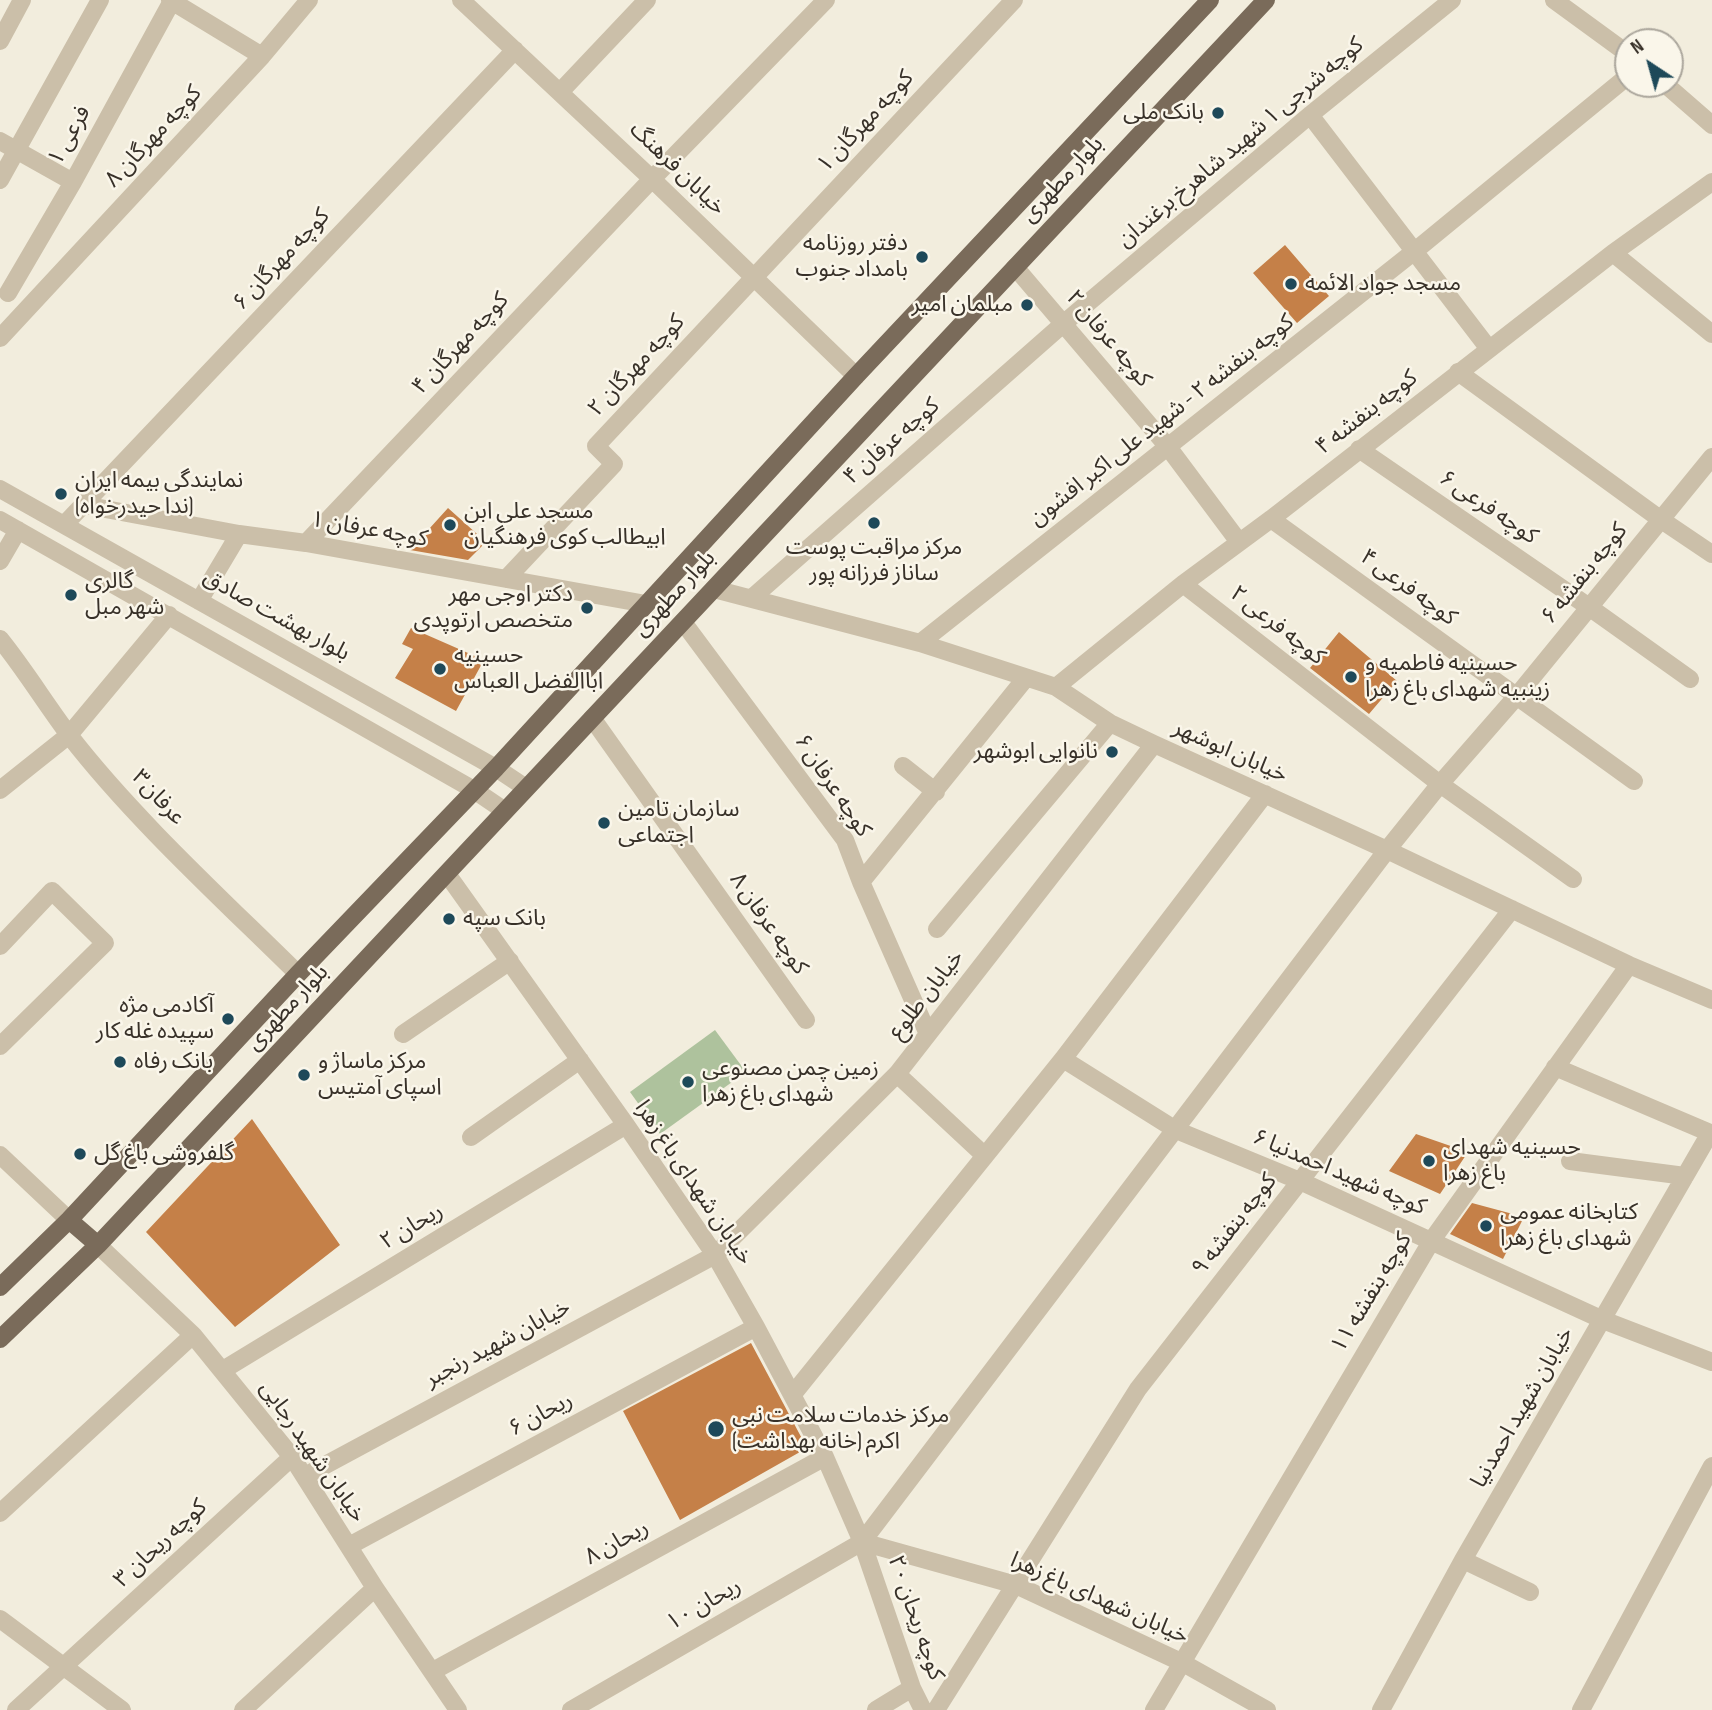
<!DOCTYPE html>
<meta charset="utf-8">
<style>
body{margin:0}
#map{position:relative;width:1712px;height:1710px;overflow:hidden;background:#f2eddd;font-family:"Sofia Sans Condensed",sans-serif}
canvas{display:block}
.north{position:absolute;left:1614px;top:28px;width:70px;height:70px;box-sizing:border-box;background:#faf6ea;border:2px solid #aca79d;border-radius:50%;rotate:324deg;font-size:19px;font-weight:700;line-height:28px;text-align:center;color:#383129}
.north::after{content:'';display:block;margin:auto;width:24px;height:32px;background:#1e4959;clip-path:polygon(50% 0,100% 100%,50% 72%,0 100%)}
</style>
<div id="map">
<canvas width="1712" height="1710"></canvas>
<div class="north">N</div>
</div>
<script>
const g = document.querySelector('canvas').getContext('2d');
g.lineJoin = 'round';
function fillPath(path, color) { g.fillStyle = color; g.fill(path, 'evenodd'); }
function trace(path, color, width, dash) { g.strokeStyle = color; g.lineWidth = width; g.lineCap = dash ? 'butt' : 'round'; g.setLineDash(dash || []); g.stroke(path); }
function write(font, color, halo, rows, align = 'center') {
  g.font = font + ' "Sofia Sans Condensed","Noto Sans Arabic",sans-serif'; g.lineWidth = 5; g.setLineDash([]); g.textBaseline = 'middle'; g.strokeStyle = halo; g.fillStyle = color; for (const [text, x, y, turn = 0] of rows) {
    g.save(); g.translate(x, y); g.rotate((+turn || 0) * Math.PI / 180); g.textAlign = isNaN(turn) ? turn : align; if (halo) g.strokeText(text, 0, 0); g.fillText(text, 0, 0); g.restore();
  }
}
const green = new Path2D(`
 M715,1030L746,1072L660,1134L630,1092Z`);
const building = new Path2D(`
 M1285,245L1329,296L1297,323L1253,273Z
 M448,508L486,542L468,560L410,550Z
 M411,628L484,660L456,711L395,678L413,649L402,644Z
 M1339,632L1397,681L1369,714L1310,668Z
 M252,1119L340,1245L235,1327L146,1232Z
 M1416,1134L1468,1152L1440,1194L1389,1171Z
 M1472,1203L1524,1217L1503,1259L1450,1234Z
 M751,1343L807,1448L680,1520L623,1411Z`);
const minor = new Path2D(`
 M170,0L262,56
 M461,0L652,179L856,376
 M1554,0L1628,54
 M0,41L22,0
 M1665,84L1712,125
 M560,92L647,0
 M1310,115L1489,349
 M0,141L73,182
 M0,180L100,0
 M1613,253L1712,334
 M1015,267L1168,447L1239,542
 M8,293L73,182L172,1
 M0,338L262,56L309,0
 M1458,372L1660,519L1712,554
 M1359,449L1589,607L1690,679
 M0,489L496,768L526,788
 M84,505L239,534L306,543L646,604
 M1271,519L1634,781
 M0,520L474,790L505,811
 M64,525L515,50
 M306,543L652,179L826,0
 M0,561L18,530
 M506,579L614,464L596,446L1014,0
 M1183,584L1440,784L1573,879
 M714,589L920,643L1056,687L1110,723L1154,744L1387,850L1629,965L1712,1000
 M753,597L1063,324L1310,115L1452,0
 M199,601L239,534
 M683,622L845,840L861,882L928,1034
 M0,639C25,670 45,703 69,735C134,819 222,899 298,974
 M920,643L1416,250L1628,76
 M1056,687L1183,584L1271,519L1613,253L1712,182
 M592,718L806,1020
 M903,766L936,792
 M0,790L69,735L169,615
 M447,874L626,1125L715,1255L756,1327L825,1457L862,1542L912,1688L923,1710
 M861,882L1025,679
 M937,929L1110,723
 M0,946L52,891L105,943L0,1046
 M403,1034L510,961
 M1063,1059L1176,1130L1300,1181L1603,1320L1712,1362
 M897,1074L985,1156
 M471,1137L580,1060
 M0,1155L69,1220
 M1570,1161L1685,1176
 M98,1245L193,1335L292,1457L375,1588L458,1710
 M223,1370L626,1125
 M793,1394L1063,1059L1265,794
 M305,1476L715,1255L897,1074L1154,744
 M0,1513L193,1335
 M862,1542L1016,1585L1183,1663L1267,1710
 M349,1546L756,1327
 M1463,1560L1530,1592
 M0,1619L122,1710
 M433,1671L825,1457
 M16,1710L292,1457
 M243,1710L375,1588
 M571,1710L862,1542L1387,850L1440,784L1516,697L1712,457
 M876,1710L912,1688
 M936,1710L1138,1389L1512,909
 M1154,1710L1432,1240L1629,965
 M1381,1710L1463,1560L1710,1133L1555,1067
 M1581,1710L1712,1466`);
const major = new Path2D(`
 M69,1220L98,1245
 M0,1287L69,1220L298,974L496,768L856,376L1210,0
 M0,1339L98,1245L1266,0`);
const markers = [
 [1218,113,7,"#1e4959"],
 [922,257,7,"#1e4959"],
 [1291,284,7,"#1e4959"],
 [1027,305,7,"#1e4959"],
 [61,494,7,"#1e4959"],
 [874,523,7,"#1e4959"],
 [450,525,7,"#1e4959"],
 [71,595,7,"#1e4959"],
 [587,608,7,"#1e4959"],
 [440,669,7,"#1e4959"],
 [1351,677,7,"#1e4959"],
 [1112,752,7,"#1e4959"],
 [604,823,7,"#1e4959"],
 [449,919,7,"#1e4959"],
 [228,1019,7,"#1e4959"],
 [120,1062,7,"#1e4959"],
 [304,1075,7,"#1e4959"],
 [688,1082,7,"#1e4959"],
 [80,1154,7,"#1e4959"],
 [1429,1161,7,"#1e4959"],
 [1486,1226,7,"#1e4959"],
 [716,1429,9,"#1e4959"]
];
const poiNames = [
 ["بانک ملی",1204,113,"right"],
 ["دفتر روزنامه",908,244,"right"],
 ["بامداد جنوب",908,270,"right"],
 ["مسجد جواد الائمه",1305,284],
 ["مبلمان امیر",1013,305,"right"],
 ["نمایندگی بیمه ایران",75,481],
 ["(ندا حیدرخواه)",75,507],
 ["مسجد علی ابن",464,512],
 ["ابیطالب کوی فرهنگیان",464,538],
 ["مرکز مراقبت پوست",874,548,"center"],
 ["ساناز فرزانه پور",874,574,"center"],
 ["گالری",85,582],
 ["شهر مبل",85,608],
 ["دکتر اوجی مهر",573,595,"right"],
 ["متخصص ارتوپدی",573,621,"right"],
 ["حسینیه",454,656],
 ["اباالفضل العباس",454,682],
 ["حسینیه فاطمیه و",1365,664],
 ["زینبیه شهدای باغ زهرا",1365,690],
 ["نانوایی ابوشهر",1098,752,"right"],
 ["سازمان تامین",618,810],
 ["اجتماعی",618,836],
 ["بانک سپه",463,919],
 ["آکادمی مژه",214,1006,"right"],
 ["سپیده غله کار",214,1032,"right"],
 ["بانک رفاه",134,1062],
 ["مرکز ماساژ و",318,1062],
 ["اسپای آمتیس",318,1088],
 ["زمین چمن مصنوعی",702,1069],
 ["شهدای باغ زهرا",702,1095],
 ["حسینیه شهدای",1443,1148],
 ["باغ زهرا",1443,1174],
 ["گلفروشی باغ گل",94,1154],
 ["کتابخانه عمومی",1500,1213],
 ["شهدای باغ زهرا",1500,1239],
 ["مرکز خدمات سلامت نبی",732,1416],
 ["اکرم (خانه بهداشت)",732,1442]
];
const streetNames = [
 ["کوچه مهرگان ۱",866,122,-47],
 ["فرعی ۱",70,136,-61],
 ["کوچه مهرگان ۸",154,137,-47],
 ["کوچه شرجی ۱ شهید شاهرخ برغندان",1241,143,-40],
 ["خیابان فرهنگ",677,169,44],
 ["بلوار مطهری",1063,180,-47],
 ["کوچه مهرگان ۶",282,260,-47],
 ["کوچه عرفان ۲",1108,339,50],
 ["کوچه مهرگان ۴",461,344,-47],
 ["کوچه مهرگان ۲",637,366,-47],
 ["کوچه بنفشه ۴",1367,413,-38],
 ["کوچه بنفشه ۲ - شهید علی اکبر افشون",1162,421,-38],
 ["کوچه عرفان ۴",892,442,-41],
 ["کوچه فرعی ۶",1488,508,34],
 ["کوچه عرفان ۱",369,530,10],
 ["کوچه بنفشه ۶",1585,574,-51],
 ["کوچه فرعی ۴",1408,588,36],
 ["بلوار مطهری",675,594,-47],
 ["بلوار بهشت صادق",276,616,29],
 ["کوچه فرعی ۲",1277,626,38],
 ["خیابان ابوشهر",1230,752,24],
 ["کوچه عرفان ۶",832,786,56],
 ["عرفان۳",158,798,47],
 ["کوچه عرفان ۸",768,924,55],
 ["خیابان طلوع",927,995,-52],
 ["بلوار مطهری",288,1008,-47],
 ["کوچه شهید احمدنیا ۶",1339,1173,23],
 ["خیابان شهدای باغ‌ زهرا",693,1183,56],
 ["کوچه بنفشه ۹",1235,1225,-52],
 ["ریحان ۲",412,1227,-31],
 ["کوچه بنفشه ۱۱",1372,1293,-59],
 ["خیابان شهید رنجبر",498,1344,-28],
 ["خیابان شهید احمدنیا",1523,1408,-60],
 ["ریحان ۶",541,1415,-28],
 ["خیابان شهید رجایی",312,1452,55],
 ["ریحان ۸",617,1543,-29],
 ["کوچه ریحان ۳",161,1544,-43],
 ["خیابان شهدای باغ زهرا",1099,1599,24],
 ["ریحان ۱۰",704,1605,-30],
 ["کوچه ریحان ۲۰",915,1618,71]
];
fillPath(green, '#aec29d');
fillPath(building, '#c58048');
trace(minor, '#cbbfa9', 18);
trace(major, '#7a6b5a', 18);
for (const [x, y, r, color] of markers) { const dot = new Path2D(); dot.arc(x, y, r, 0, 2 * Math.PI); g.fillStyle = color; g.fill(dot); trace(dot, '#faf6ea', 2.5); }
write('23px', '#383129', '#faf6ea', poiNames, 'left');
write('23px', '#383129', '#faf6ea', streetNames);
</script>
